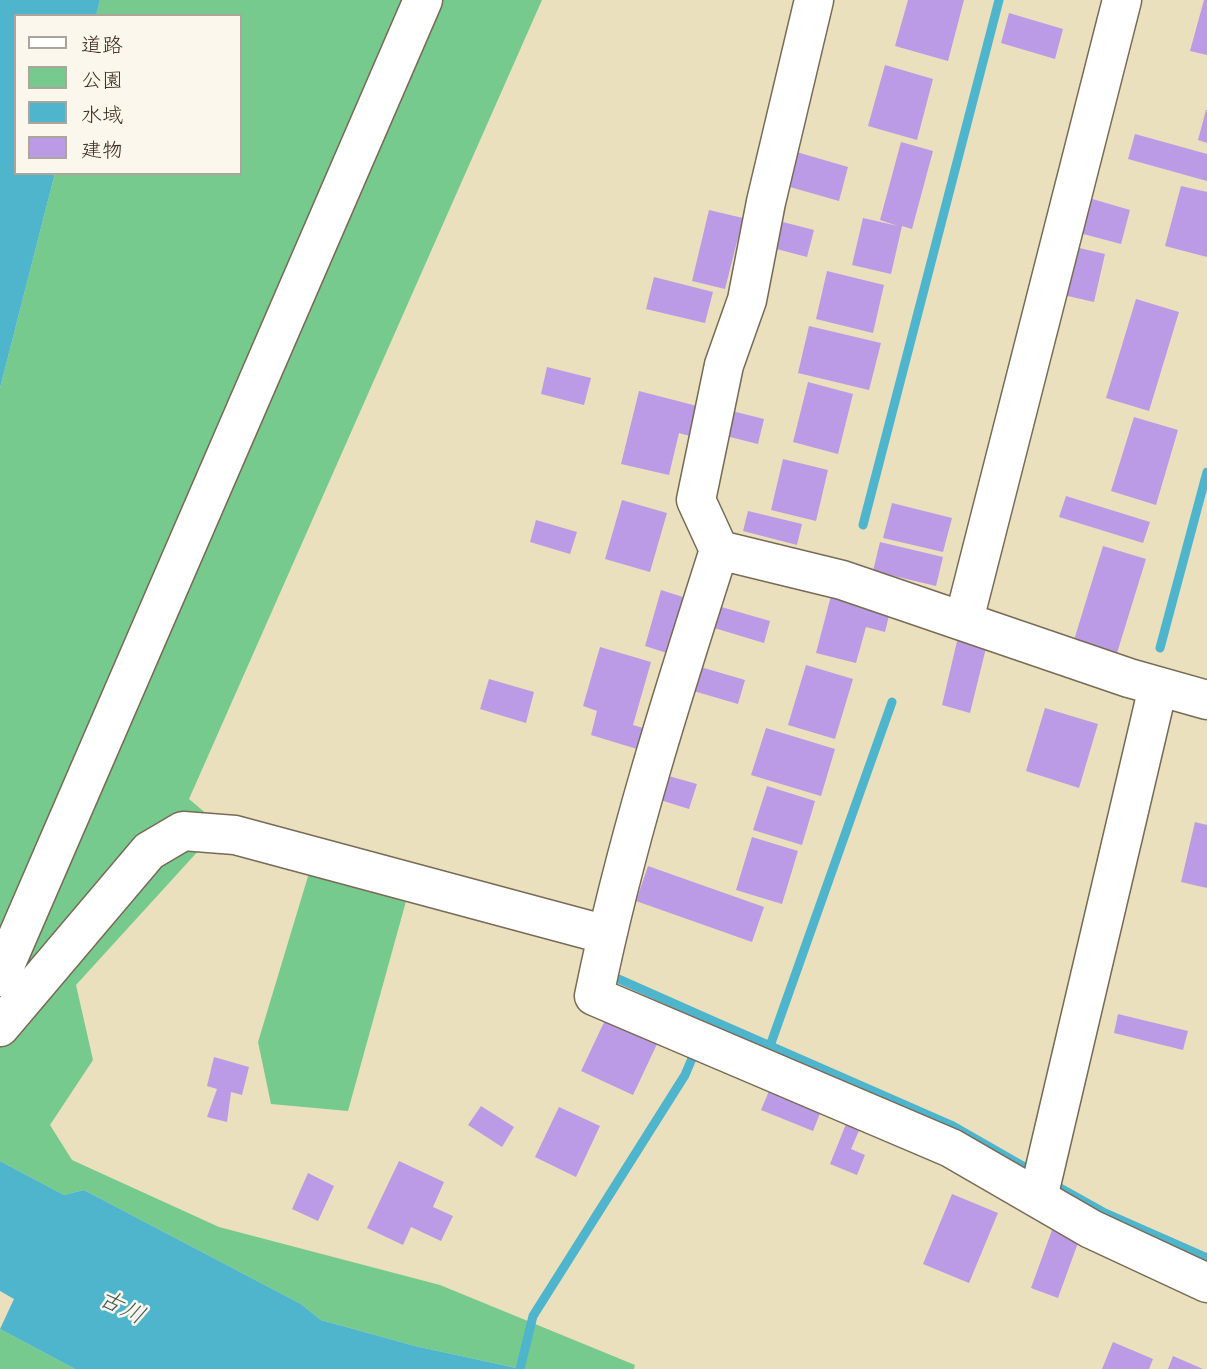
<!DOCTYPE html>
<meta charset="utf-8">
<style>
body{margin:0}
#map{position:relative;width:1207px;height:1369px;overflow:hidden;background:#eae0bd;font-family:Mali,"Klee One",sans-serif}
canvas{display:block}
.legend{position:absolute;left:14px;top:14px;width:228px;height:161px;box-sizing:border-box;background:#fbf7ec;border:2px solid #aea59a;margin:0;padding:9px 12px;list-style:none;font-size:21px;color:#3b2a1e}
.legend li{display:flex;align-items:center;gap:14px;height:35px}
.legend b{width:35px;border:2px solid #aea59a}
</style>
<div id="map">
<canvas width="1207" height="1369"></canvas>
<ul class="legend">
<li><b style="height:9px;background:#fff"></b>道路</li>
<li><b style="height:19px;background:#77ca8d"></b>公園</li>
<li><b style="height:19px;background:#4eb5cd"></b>水域</li>
<li><b style="height:19px;background:#bb9be5"></b>建物</li>
</ul>
</div>
<script>
const g = document.querySelector('canvas').getContext('2d');
g.lineJoin = 'round';
function fillPath(path, color) { g.fillStyle = color; g.fill(path, 'evenodd'); }
function trace(path, color, width, dash) { g.strokeStyle = color; g.lineWidth = width; g.lineCap = dash ? 'butt' : 'round'; g.setLineDash(dash || []); g.stroke(path); }
function write(font, color, halo, rows, align = 'center') {
  g.font = font + ' Mali,"Klee One",sans-serif'; g.lineWidth = 5; g.setLineDash([]); g.textBaseline = 'middle'; g.strokeStyle = halo; g.fillStyle = color; for (const [text, x, y, turn = 0] of rows) {
    g.save(); g.translate(x, y); g.rotate((+turn || 0) * Math.PI / 180); g.textAlign = isNaN(turn) ? turn : align; if (halo) g.strokeText(text, 0, 0); g.fillText(text, 0, 0); g.restore();
  }
}
const green = new Path2D(`
 M100,0H542L189,799L221,826L76,985L93,1060L50,1125L72,1160L219,1227L440,1285L635,1365L634,1369H521L415,1346L321,1320L301,1304L84,1190L64,1195L0,1161V388L55,173H240V16H96Z
 M309,873L408,894L348,1111L271,1104L258,1042Z
 M0,1329L75,1369H0Z`);
const water = new Path2D(`
 M0,0H100L96,16H16V173H55L0,388Z
 M0,1161L64,1195L84,1190L301,1304L321,1320L415,1346L521,1369H75L0,1329L14,1299L0,1291Z`);
const stream = new Path2D(`
 M863,525L999,0
 M1160,648L1207,472
 M612,976L709,1019
 M703,1033L709,1019L951,1125L1033,1172
 M770,1046L892,702
 M1051,1183L1103,1212L1207,1258
 M520,1369L533,1316L685,1075L696,1049`);
const building = new Path2D(`
 M908,0H964L948,61L895,46Z
 M1204,0H1207V55L1190,51Z
 M1009,13L1063,29L1055,59L1001,43Z
 M885,65L933,79L917,140L868,126Z
 M1206,110H1207V143L1198,140Z
 M1135,134L1207,154V181L1128,159Z
 M901,142L933,151L912,229L902,226L891,274L852,265L863,218L898,226L880,220Z
 M793,151L848,167L839,201L783,185Z
 M1181,186L1207,192V257L1165,246Z
 M1082,196L1130,210L1121,244L1072,231Z
 M709,210L743,218L725,289L692,281Z
 M779,221L814,230L807,257L773,248Z
 M1071,246L1105,254L1094,302L1059,294Z
 M827,271L884,285L873,333L816,319Z
 M654,277L713,292L705,323L646,309Z
 M1136,299L1179,312L1149,411L1106,398Z
 M809,326L881,343L869,390L798,373Z
 M547,367L591,378L584,405L541,394Z
 M808,382L853,394L838,454L793,442Z
 M639,391L697,406L690,436L679,433L669,475L621,464Z
 M732,411L764,419L758,444L726,436Z
 M1134,417L1178,430L1156,505L1111,491Z
 M783,459L828,470L816,521L771,510Z
 M1066,496L1150,522L1143,543L1059,517Z
 M622,500L667,513L650,572L605,559Z
 M892,503L952,518L943,552L883,538Z
 M748,511L802,524L797,545L743,531Z
 M536,520L577,532L570,554L530,542Z
 M880,542L943,557L936,586L873,571Z
 M1103,546L1146,559L1117,653L1074,640Z
 M661,590L686,598L670,654L645,646Z
 M832,592L891,607L885,632L866,627L856,663L816,653Z
 M718,606L770,621L764,643L711,627Z
 M958,637L987,644L970,713L942,705Z
 M600,647L651,662L633,725L643,728L637,749L591,735L597,711L583,706Z
 M806,665L853,679L835,739L788,725Z
 M697,666L745,680L738,704L690,690Z
 M489,679L534,692L526,723L480,709Z
 M1045,708L1098,724L1079,788L1026,771Z
 M766,728L835,749L821,796L751,775Z
 M665,775L697,784L689,809L657,799Z
 M767,786L815,801L802,845L753,830Z
 M1195,822L1207,825V888L1181,882Z
 M752,837L798,851L782,904L736,890Z
 M648,866L764,907L752,942L636,901Z
 M1118,1014L1188,1031L1183,1050L1114,1033Z
 M606,1018L658,1042L633,1095L581,1071Z
 M214,1057L249,1067L242,1095L231,1092L227,1122L207,1117L217,1089L207,1086Z
 M772,1084L823,1106L813,1131L761,1110Z
 M481,1106L514,1127L502,1147L468,1125Z
 M559,1107L600,1126L576,1177L535,1157Z
 M848,1119L862,1124L851,1149L865,1155L857,1175L830,1164Z
 M399,1161L444,1182L433,1207L453,1216L441,1241L411,1227L403,1245L367,1228Z
 M308,1173L334,1186L318,1221L292,1209Z
 M952,1194L998,1213L969,1283L923,1264Z
 M1052,1230L1079,1240L1058,1298L1031,1288Z
 M1113,1342L1153,1359L1149,1369H1102Z
 M1173,1356L1203,1369H1168Z`);
const minor = new Path2D(`
 M814,0L766,202L747,300L724,365L696,500L719,550C672,697 625,844 594,996L951,1148L1091,1229L1207,1283
 M719,550L842,580L1129,678L1207,700
 M964,620L1122,0
 M0,977L423,0
 M0,1027L149,851L183,831L235,835L607,935
 M1038,1198L1158,687`);
const waterNames = [
 ["古川",122,1307,27]
];
fillPath(green, '#77ca8d');
fillPath(water, '#4eb5cd');
trace(stream, '#4eb5cd', 9);
fillPath(building, '#bb9be5');
trace(minor, '#786a56', 41);
trace(minor, '#fff', 38);
write('italic 24px', '#425b5b', '#fbf7ec', waterNames);
</script>
